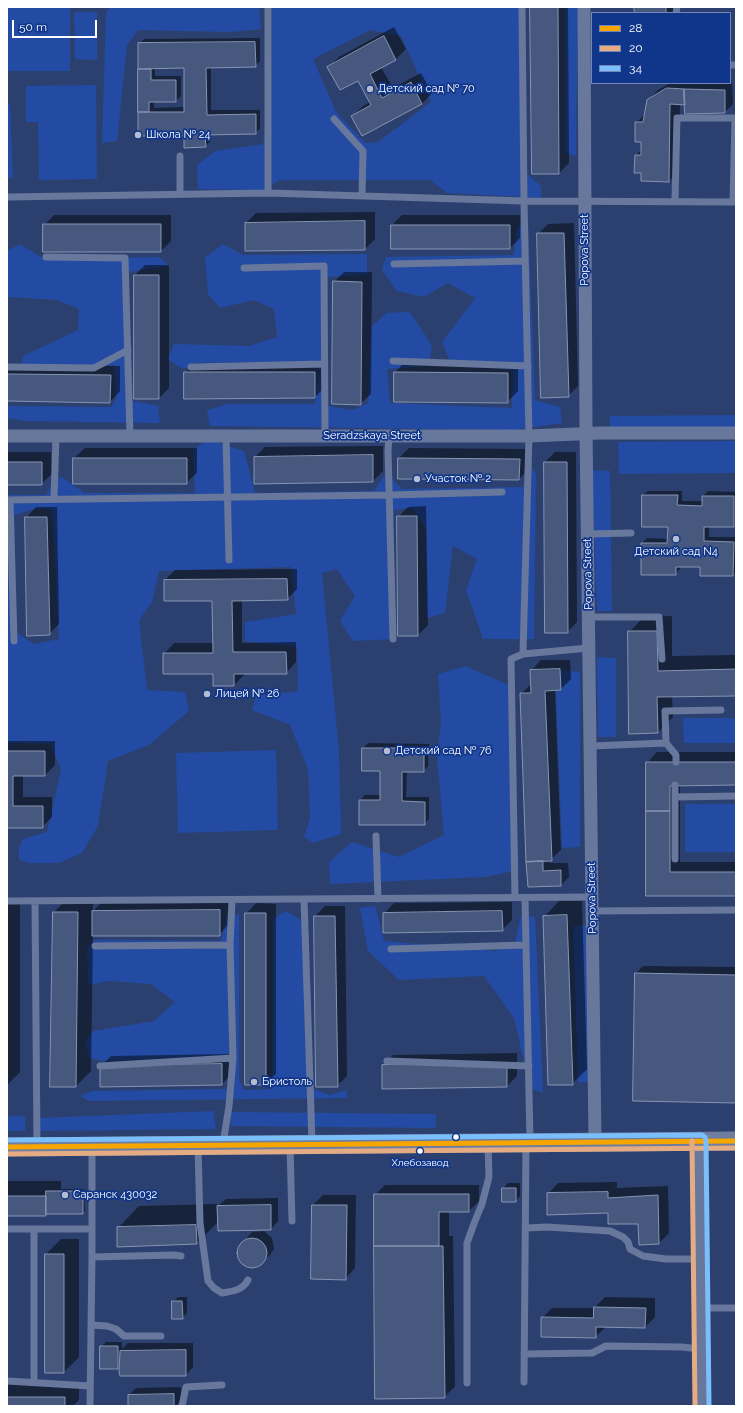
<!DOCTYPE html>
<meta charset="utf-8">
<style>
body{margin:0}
#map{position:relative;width:743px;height:1413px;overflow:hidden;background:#2c406f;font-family:Raleway,sans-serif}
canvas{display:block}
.frame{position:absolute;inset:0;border:8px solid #fff;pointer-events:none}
.legend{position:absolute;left:591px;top:12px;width:140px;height:72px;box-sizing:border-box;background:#10368b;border:1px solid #7086b9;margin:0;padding:5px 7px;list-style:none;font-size:12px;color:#fff}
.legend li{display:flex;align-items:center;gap:8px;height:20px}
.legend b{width:20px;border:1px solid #7086b9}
.scale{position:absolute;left:12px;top:20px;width:85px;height:18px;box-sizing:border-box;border:2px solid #fff;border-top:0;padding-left:5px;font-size:12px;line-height:14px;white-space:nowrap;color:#fff;-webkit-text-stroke:3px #10368b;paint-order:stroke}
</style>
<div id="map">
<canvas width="743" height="1413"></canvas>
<div class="frame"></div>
<ul class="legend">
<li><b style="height:5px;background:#f7a600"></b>28</li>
<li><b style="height:5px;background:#e5ac83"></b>20</li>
<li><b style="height:5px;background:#7abffc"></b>34</li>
</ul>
<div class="scale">50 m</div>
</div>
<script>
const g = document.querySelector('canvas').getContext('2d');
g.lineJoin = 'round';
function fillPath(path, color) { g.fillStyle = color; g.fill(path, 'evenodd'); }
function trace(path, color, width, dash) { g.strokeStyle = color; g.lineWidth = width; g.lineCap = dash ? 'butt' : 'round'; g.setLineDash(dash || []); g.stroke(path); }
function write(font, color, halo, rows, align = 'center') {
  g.font = font + ' Raleway,sans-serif'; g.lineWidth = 3.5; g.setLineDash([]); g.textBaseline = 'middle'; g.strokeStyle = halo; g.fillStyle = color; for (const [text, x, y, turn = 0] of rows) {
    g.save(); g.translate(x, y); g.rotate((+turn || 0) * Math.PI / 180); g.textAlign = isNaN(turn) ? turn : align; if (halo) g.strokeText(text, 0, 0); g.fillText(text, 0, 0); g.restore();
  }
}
const green = new Path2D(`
 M7,7H70V71H7Z
 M111,7H259L261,29L230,32L138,30L127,45L117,141L102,143L106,12Z
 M272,7H520L521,169L541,186V198L447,193L430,180H279L264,190L198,189L197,165L215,151L263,144L271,88ZM370,30L401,36L431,102L378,142L365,143L336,112L313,59Z
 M565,7H578L576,156L565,153Z
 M74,12H97V60L75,59Z
 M96,85L97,179L39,180L38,122H26V86Z
 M7,102L10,105L13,177L7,179Z
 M528,221L535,400L560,407L562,423L512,430L210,426L207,410L228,404H315L320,371L315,364L181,368L168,359L174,344L249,346L277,337L274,309L254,300L220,308L208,294L205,258L223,244L243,255L367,254V275L325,277L327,406L353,410L368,403L371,327L387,313L410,312L432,345L429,366L387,369L390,403L512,408L513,370L452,366L442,342L475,298L448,283L424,297L397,291L382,270L386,257L514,255L517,227Z
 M20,244L46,260L159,257L169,266L129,272V400L159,406L158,408L160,423L25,421L7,418V406L111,407L116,399L114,366L21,367L23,356L78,330L79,309L57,300L7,297V251Z
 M736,415V428L610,431V416Z
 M207,439L244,451L255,493L374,491L386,473L402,489L523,487L529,463L536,474L534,639H483L466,590L477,559L453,546L445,613L427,618L426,529L412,508L394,510L391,634L393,639L353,641L340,621L355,596L337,569L322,573L339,752L341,834L313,843L304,837L310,818L308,769L290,725L252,710L256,696L298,691L297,647L245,641V622L296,614L291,567L159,571L152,602L139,620L147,690L185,692L189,711L149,745L108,761L98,826L82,853L59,863H29L19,860V847L23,839L47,832L61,770L51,744L7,743V495H46L54,480L62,477L84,493H195L193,451ZM38,508L52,510L59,639L34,644L17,633L14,515Z
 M736,441V473L619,474L618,442Z
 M592,470L610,471L612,611H597Z
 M597,657L616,658V737H598Z
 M465,666L511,686L519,870L485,877L330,884L329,862L352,842L399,857L444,835L437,757L441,722L438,674Z
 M555,670L580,672V847L562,848Z
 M683,718H736V743H684Z
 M276,750L278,830L178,833L176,753Z
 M685,804H735V852H685Z
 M375,906L384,941L495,951L515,943L521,915L535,917L543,1093L530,1088L514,1018L484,976L399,980L368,951L360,908Z
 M286,911L308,924L311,1088L330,1095L346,1090L347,1098L89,1101L80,1096L92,1091L228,1089L229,1065L217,1057L104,1061L89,1058L85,1042L93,1031L154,1021L175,1002L151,984L108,981L88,985L87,948L94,940L221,941L227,914L239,915V1080L244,1090L272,1089L273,919Z
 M588,925V1082H578L573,926Z
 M213,1111L216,1129L38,1131L39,1118Z
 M231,1112L436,1114V1128L231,1126Z
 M7,1116H25V1131H7Z`);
const shadow = new Path2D(`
 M531,7H568L569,163L559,173Z
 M635,7H675V13H636Z
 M394,27L406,49L396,59L381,67L393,88L421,73L432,93L422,104L363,135L353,116L363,106L370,102L358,80L328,67L339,57Z
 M260,38V61L255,66H211V110H260V129L255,133L210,134V142L205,146L185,135H139V44L144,39ZM185,67V107L154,108V101H176L181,96V76H155V68Z
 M670,83H732L733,104L725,112L680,104L679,171L669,181L642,172H635L636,155L642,149V141L636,123L646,113L648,100L658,90Z
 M375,212V239L365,249L246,223L256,213Z
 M54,215H171V241L161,251L44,225Z
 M402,215H520V238L510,248L392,225Z
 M574,223L578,386L568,396L538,234L548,224Z
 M145,265H169V388L159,398L135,275Z
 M344,272H372L371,394L360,404L334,282Z
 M325,362V387L315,397L185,373L195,363Z
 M405,362L518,363V391L507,402L395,372Z
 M7,364L120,366V391L110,402L7,400Z
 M383,446V471L373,481L255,457L265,447Z
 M85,448H197V473L186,483H74V458Z
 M409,448L529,449V469L519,479L399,478V458Z
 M7,452H51L52,474L41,484H7Z
 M555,452H576L577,622L567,632L545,462Z
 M648,491H682V501H703V496L708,491L736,492V523L734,526H709V537H736V572L733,575L701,566H680V569L675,574L642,543L647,538L668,539L669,526L643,495Z
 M426,506L428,625L418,635H399L398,517L408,507Z
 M36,507H57L59,624L49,634L26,518Z
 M297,569V589L287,599L242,600V643L296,642V662L286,673H244V675L234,685L214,673L164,654L174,643H214L213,600L165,580L175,570Z
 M672,616V656L736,655V695L672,696L673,717L658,732L629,632L644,617Z
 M541,660H570L571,679L561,689H555L561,850L550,860V863H568L569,877L561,885L529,886L521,694L532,683L531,671Z
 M7,741H55V765L45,775H23V797H52V817L42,827H7Z
 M368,743L429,744L428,766L423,771H407L406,797H429V819L424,824L360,800L365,795H381V770L363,748Z
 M657,752H736V784H680V862H736V895H647V763Z
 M69,897L93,898V911L103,901H229V924L219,935H93L91,1071L76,1086L54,912Z
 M7,898H20V1072L7,1085Z
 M559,901H582L587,1069L572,1084L544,917Z
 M512,902V920L502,930L384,914L394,903Z
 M256,903L276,904V1074L265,1084L246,914Z
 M325,906H345L347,1076L337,1086L315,916Z
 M643,966L736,967V1102L636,973Z
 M517,1053V1076L507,1086L383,1088V1065L393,1055Z
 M232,1054V1074L222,1084L101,1066L111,1056Z
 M7,1181H61V1189H84L85,1211L82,1213H48L46,1215H7Z
 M617,1182V1188L668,1186L669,1233L659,1243L640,1244L639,1223L548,1194L558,1183Z
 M508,1183H520V1196L515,1201L503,1188Z
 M385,1185H479V1201L469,1211H449V1236H453L455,1387L444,1397L375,1195Z
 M323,1195H356L355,1268L345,1279L312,1278L313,1205Z
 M278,1198V1221L271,1229L218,1222L197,1243L118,1228L139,1206L217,1204V1207L226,1199Z
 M264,1231L272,1238L274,1249L270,1255L259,1265L248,1267L239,1260L238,1249L252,1232Z
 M61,1239H79V1357L64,1372L46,1254Z
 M178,1297H187V1313L182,1318L173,1302Z
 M605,1297L655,1298V1317L645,1327H606L595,1337L542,1318L552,1308H594Z
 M106,1342H122V1349L128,1343H193V1367L186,1375L120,1366L117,1368L101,1347Z
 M7,1382H79V1400L73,1406H7Z
 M181,1387V1401L176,1406H129V1395L136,1388Z`);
const building = new Path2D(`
 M530,7H558L559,174H532Z
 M634,7H666V13H635Z
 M384,36L396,60L370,74L382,98L411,82L422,104L362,136L351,116L371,105L358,81L340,90L327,67Z
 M255,42L256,67L206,68L207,115L256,114V134L205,135L206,147L184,148V136H138V112H184V68L138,69V43Z
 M138,69H151V80H176V102H149V112H138Z
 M667,88L684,89L685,105L670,104L669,182L641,181V173H634L635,155H641V142H635V122H643L647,100Z
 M684,89L725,90V113L685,114Z
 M365,221V250L245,251V223Z
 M43,224H161V252H43Z
 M391,225H510V249H391Z
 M537,233H564L569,397L541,398Z
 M134,275H159V399H134Z
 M333,281L362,282L361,405L332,404Z
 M184,372H315V398L184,399Z
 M394,372L508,373V403L394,402Z
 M7,374L111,375L110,403L7,401Z
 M373,455V482L254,484V457Z
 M73,458H187V484H73Z
 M398,458L520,459L519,480L398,479Z
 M7,462H42V485H7Z
 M544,462H567L568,633H545Z
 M642,495H678L677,505L702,506V496H734V527H704V541L734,542L733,576H700V567H676V575H641V543H667L668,527H642Z
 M397,516H417L418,636H398Z
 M25,517H47L50,635L27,636Z
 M287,579L288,600L232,601L233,652H286L287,674H234V686H213V674H163V653H213L212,601H164V580Z
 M628,631H657L658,671L736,669V696L657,697L658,733L629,734Z
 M560,669L561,690L545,691L552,861L526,862L520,693H531L530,670Z
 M362,748H424V772H402V801L425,802V825H359V800H380V771H362Z
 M7,751H45V776H13V806H43V828H7Z
 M646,762H736V785L670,786V811H646Z
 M646,811H670V872H736V896H646Z
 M543,861V871L561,870V886L528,887L526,862Z
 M220,910V936H92V911Z
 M502,911L503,931L383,933V913Z
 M53,912H78L76,1087H50Z
 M245,913H266V1085H245Z
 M567,915L573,1085H548L543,916Z
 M314,916H335L338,1087H316Z
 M635,973L736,975V1103L633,1101Z
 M507,1063V1087L382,1089V1065Z
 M222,1064V1085L100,1087V1066Z
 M502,1188H516V1202H502Z
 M46,1191H83V1214H46Z
 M608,1192V1198L658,1195L659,1244L639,1245L638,1224H608V1213L547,1215V1193Z
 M374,1194H469V1212H439V1246H374Z
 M7,1196H46V1216H7Z
 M271,1205V1230L218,1231L217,1206Z
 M312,1205H347L346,1280L311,1279Z
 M196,1225L197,1244L117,1247V1227Z
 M237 1253a15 15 0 1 1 30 0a15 15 0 1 1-30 0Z
 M374,1246H443L445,1398L375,1399Z
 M45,1254H64V1373H45Z
 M172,1301H182L183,1319H172Z
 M594,1307L646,1308L645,1328L596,1327V1338L541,1337V1317L593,1318Z
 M100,1346H118V1369H100Z
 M186,1350V1376H120L119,1372L120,1351Z
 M174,1394V1406H128V1395Z
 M7,1397H65V1406H7Z`);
const lane = new Path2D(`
 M676,13L677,7
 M730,65H736
 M334,119L363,151L362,196
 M268,193V7
 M180,194V156
 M7,197L268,193L524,201L733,202L735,118H677L675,201
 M46,257L125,258L130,436
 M394,264L525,261
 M244,268L324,266L325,436
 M393,361L528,366
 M7,367L94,368L128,350
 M191,367L324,364
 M226,436L229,560
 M389,436L388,451L393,639
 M54,499L56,436
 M7,500L390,495L502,492
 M10,500L14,641
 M588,534L631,533
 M589,617H659L662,659
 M523,654L589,648
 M666,743L676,755V762
 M591,746L666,743L665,711L721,710
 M675,797L736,796
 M376,836L378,899
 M675,859V785
 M515,897L511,659L523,654L529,436L524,201L522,7
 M525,898L530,1141
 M304,899L312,1143
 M7,901L592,897
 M35,901L37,1146
 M592,911L736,910
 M95,946L230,945
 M391,949L526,945
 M387,1061L529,1066
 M100,1066L233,1058
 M223,1144L229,1106L233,1058L230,945L232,900
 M290,1146L292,1221
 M198,1147L200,1223L208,1281L214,1288L222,1293C232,1291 242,1291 248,1280
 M526,1228L547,1227L610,1231L623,1237L628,1242L630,1249L643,1256L666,1259H700
 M7,1229H92
 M34,1229V1382
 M92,1257L174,1255L181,1256
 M701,1308H736
 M91,1325L107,1326L116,1329L124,1336H161
 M524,1354L592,1353L606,1346L681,1347L701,1349
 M7,1381L90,1386
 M524,1382L526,1142
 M467,1383V1243L475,1221L482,1204L489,1177L488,1144
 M90,1406L92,1257V1148
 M182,1406L186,1387L222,1385`);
const street = new Path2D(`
 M584,7L586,429L595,1141
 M7,436H529L600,433H736
 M699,1141L702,1406`);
const secondary = new Path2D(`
 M7,1147L736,1141`);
const bus1 = new Path2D(`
 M7,1147L736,1141`);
const bus2 = new Path2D(`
 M692,1141L695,1406
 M7,1154L736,1148`);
const bus3 = new Path2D(`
 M7,1140L702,1135L705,1137L706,1141L709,1406`);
const markers = [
 [370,89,4,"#b5bccd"],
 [138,135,4,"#b5bccd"],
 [417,479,4,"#b5bccd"],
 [676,539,4,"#b5bccd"],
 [207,694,4,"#b5bccd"],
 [387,751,4,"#b5bccd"],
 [254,1082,4,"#b5bccd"],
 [456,1137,3.5,"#fff"],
 [420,1151,3.5,"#fff"],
 [65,1195,4,"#b5bccd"]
];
const busNames = [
 ["Хлебозавод",420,1163]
];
const poiNames = [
 ["Детский сад № 70",378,89],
 ["Школа № 24",146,135],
 ["Участок № 2",425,479],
 ["Детский сад N4",676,552,"center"],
 ["Лицей № 26",215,694],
 ["Детский сад № 76",395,751],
 ["Бристоль",262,1082],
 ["Саранск 430032",73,1195]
];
const streetNames = [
 ["Popova Street",585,250,-90],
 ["Seradzskaya Street",372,436],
 ["Popova Street",588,574,-91],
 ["Popova Street",592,898,-91]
];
fillPath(green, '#234ba3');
fillPath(shadow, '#0007');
fillPath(building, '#47587e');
trace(building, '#8794b2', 1);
trace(lane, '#68779c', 7);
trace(street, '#68779c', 13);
trace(secondary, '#6f7d9f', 19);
trace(bus1, '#f7a600', 5);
trace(bus2, '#e5ac83', 5);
trace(bus3, '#7abffc', 5);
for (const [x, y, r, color] of markers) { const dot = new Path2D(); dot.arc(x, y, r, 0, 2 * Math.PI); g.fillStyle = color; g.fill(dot); trace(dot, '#10368b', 1.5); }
write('10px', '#fff', '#10368b', busNames);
write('11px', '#fff', '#10368b', poiNames, 'left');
write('11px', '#fff', '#10368b', streetNames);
</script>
